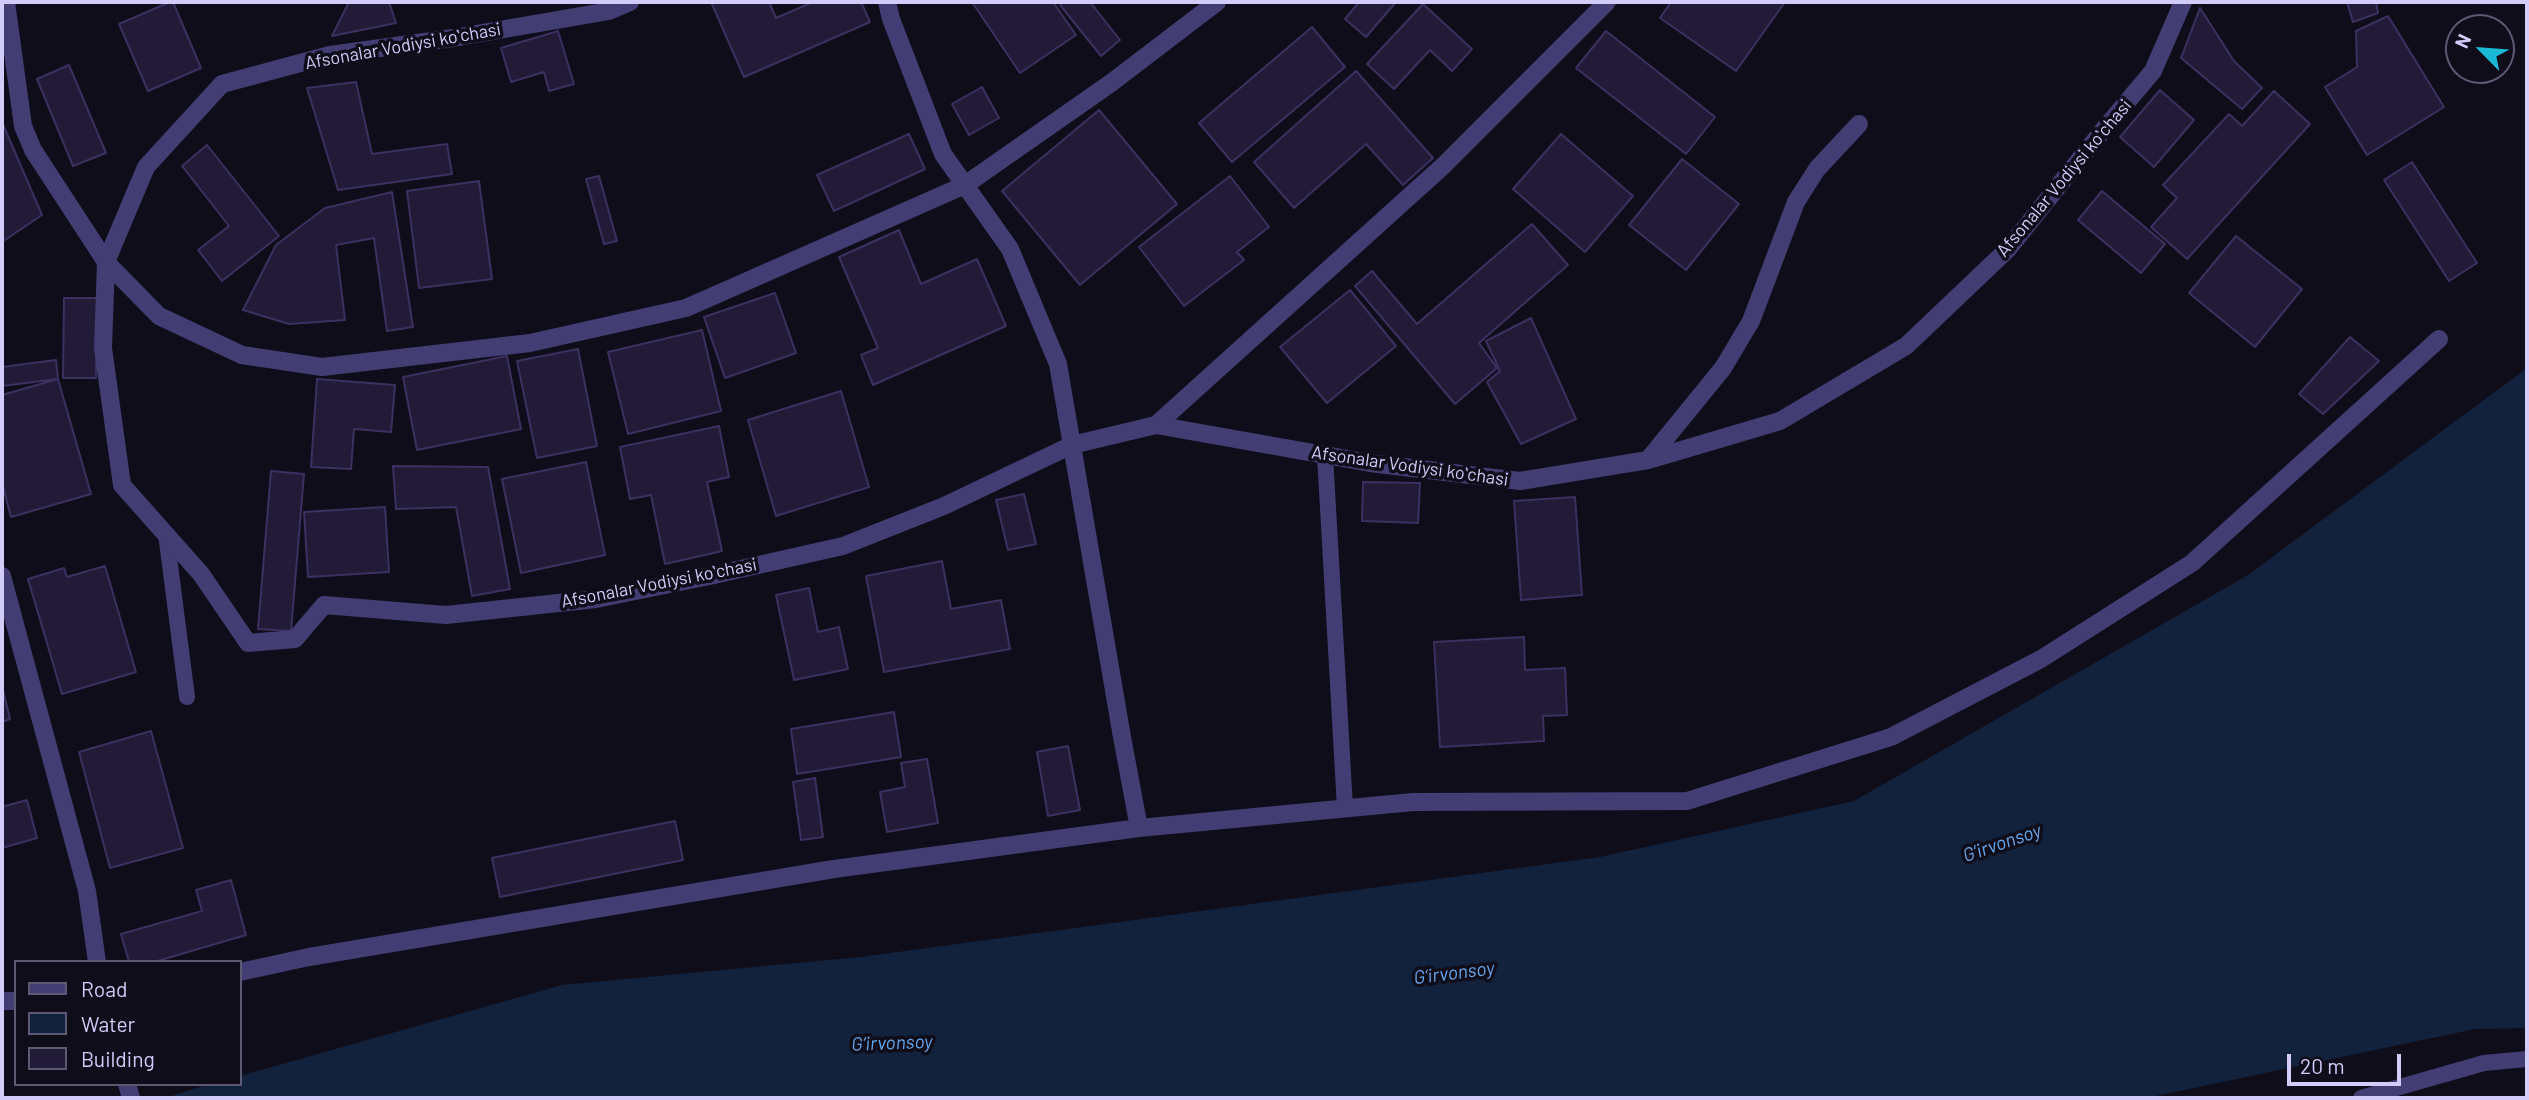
<!DOCTYPE html>
<meta charset="utf-8">
<style>
body{margin:0}
#map{position:relative;width:2529px;height:1100px;overflow:hidden;background:#0f0d1a;font-family:Barlow,sans-serif}
canvas{display:block}
.frame{position:absolute;inset:0;border:4px solid #d3cbf9;pointer-events:none}
.legend{position:absolute;left:14px;top:960px;width:228px;height:126px;box-sizing:border-box;background:#0f0d1a;border:2px solid #5d5973;margin:0;padding:9px 12px;list-style:none;font-size:21px;color:#d3cbf9}
.legend li{display:flex;align-items:center;gap:14px;height:35px}
.legend b{width:35px;border:2px solid #5d5973}
.north{position:absolute;left:2445px;top:14px;width:70px;height:70px;box-sizing:border-box;background:#0f0d1a;border:2px solid #5d5973;border-radius:50%;rotate:295deg;font-size:19px;font-weight:700;line-height:28px;text-align:center;color:#d3cbf9}
.north::after{content:'';display:block;margin:auto;width:24px;height:32px;background:#1abad6;clip-path:polygon(50% 0,100% 100%,50% 72%,0 100%)}
.scale{position:absolute;left:2287px;top:1054px;width:114px;height:32px;box-sizing:border-box;border:4px solid #d3cbf9;border-top:0;padding-left:9px;font-size:21px;line-height:24px;white-space:nowrap;color:#d3cbf9;-webkit-text-stroke:5px #0f0d1a;paint-order:stroke}
</style>
<div id="map">
<canvas width="2529" height="1100"></canvas>
<div class="frame"></div>
<ul class="legend">
<li><b style="height:9px;background:#423d73"></b>Road</li>
<li><b style="height:19px;background:#12223d"></b>Water</li>
<li><b style="height:19px;background:#221b38"></b>Building</li>
</ul>
<div class="north">N</div>
<div class="scale">20 m</div>
</div>
<script>
const g = document.querySelector('canvas').getContext('2d');
g.lineJoin = 'round';
function fillPath(path, color) { g.fillStyle = color; g.fill(path, 'evenodd'); }
function trace(path, color, width, dash) { g.strokeStyle = color; g.lineWidth = width; g.lineCap = dash ? 'butt' : 'round'; g.setLineDash(dash || []); g.stroke(path); }
function write(font, color, halo, rows, align = 'center') {
  g.font = font + ' Barlow,sans-serif'; g.lineWidth = 7; g.setLineDash([]); g.textBaseline = 'middle'; g.strokeStyle = halo; g.fillStyle = color; for (const [text, x, y, turn = 0] of rows) {
    g.save(); g.translate(x, y); g.rotate((+turn || 0) * Math.PI / 180); g.textAlign = isNaN(turn) ? turn : align; if (halo) g.strokeText(text, 0, 0); g.fillText(text, 0, 0); g.restore();
  }
}
const water = new Path2D(`
 M2527,368V1028L2475,1029L2146,1098H165L209,1084H240V1076L562,985L861,957L1600,857L1854,801L2248,575Z`);
const building = new Path2D(`
 M170,2H173L201,68L148,91L119,24Z
 M349,2H389L396,23L332,36Z
 M711,2H769L776,18L813,2H861L870,22L744,77Z
 M972,2H1053L1076,35L1020,73Z
 M1064,2H1090L1120,40L1101,56L1060,5Z
 M1359,2H1396L1366,37L1345,19Z
 M1671,2H1785L1736,71L1660,18Z
 M2347,2H2376L2378,13L2353,22Z
 M1423,4L1472,49L1452,71L1430,50L1394,89L1367,64Z
 M2200,8L2234,61L2262,88L2242,109L2181,58Z
 M2388,16L2444,107L2367,155L2325,87L2357,67L2356,31Z
 M1312,27L1345,67L1232,162L1199,123Z
 M558,31L574,84L549,91L544,72L511,82L501,48Z
 M1606,31L1715,117L1686,154L1576,68Z
 M69,65L106,153L73,166L37,79Z
 M1356,71L1433,158L1403,185L1366,144L1294,208L1254,162Z
 M356,82L372,154L447,144L452,174L338,190L307,88Z
 M982,87L999,118L969,135L952,104Z
 M2160,90L2194,120L2154,167L2120,137Z
 M2274,91L2310,124L2187,259L2151,227L2177,198L2163,185L2229,114L2242,126Z
 M1099,110L1177,204L1080,285L1002,191Z
 M2,122L42,215L2,242Z
 M909,134L925,169L834,211L817,175Z
 M1561,134L1633,196L1585,252L1513,189Z
 M207,145L279,236L222,281L198,250L229,226L182,166Z
 M1682,159L1739,204L1686,270L1629,225Z
 M2412,162L2477,263L2449,281L2384,180Z
 M599,176L617,241L604,244L586,179Z
 M1230,176L1269,227L1237,252L1244,260L1184,306L1139,247Z
 M479,181L492,279L419,288L407,191Z
 M2102,191L2165,244L2141,273L2078,220Z
 M392,192L413,327L387,331L374,238L336,245L345,320L289,324L243,310L276,245L325,208Z
 M1532,224L1568,265L1479,343L1497,368L1455,404L1355,286L1372,271L1417,324Z
 M899,230L921,284L977,259L1006,326L873,385L861,355L878,348L839,257Z
 M2236,236L2302,289L2255,347L2189,293Z
 M1350,290L1396,346L1327,403L1280,347Z
 M775,293L796,353L725,378L704,317Z
 M64,298H97L96,378H63Z
 M1531,318L1576,419L1521,444L1487,382L1500,371L1486,341Z
 M702,330L721,411L628,434L608,352Z
 M2350,337L2379,361L2323,414L2299,394Z
 M578,349L597,446L537,458L517,361Z
 M507,356L521,429L417,450L403,377Z
 M56,360L58,379L2,386V367Z
 M58,379L91,494L11,517L2,483V395Z
 M317,379L395,385L391,432L354,429L351,469L311,467Z
 M841,391L869,487L776,516L748,420Z
 M719,426L729,477L707,482L722,551L665,564L651,495L630,499L620,447Z
 M586,462L605,555L521,573L502,479Z
 M393,466L488,467L510,589L472,596L456,507L396,509Z
 M271,471L304,474L291,631L258,629Z
 M1363,482L1420,483L1418,523L1362,521Z
 M1024,494L1036,544L1008,550L996,500Z
 M1575,497L1582,595L1521,600L1514,501Z
 M385,507L389,572L308,577L304,512Z
 M942,561L951,609L1001,600L1010,649L884,672L866,576Z
 M105,566L136,672L62,694L28,579L64,568L67,577Z
 M809,588L818,632L839,627L848,669L794,680L776,595Z
 M1524,637L1525,670L1565,668L1567,715L1543,716L1544,741L1440,747L1434,642Z
 M2,686L10,719L2,722Z
 M894,712L901,757L797,774L791,729Z
 M151,731L183,848L110,868L79,752Z
 M1068,746L1080,810L1048,816L1037,752Z
 M927,759L938,823L887,832L880,792L905,787L901,763Z
 M815,778L823,837L801,840L793,782Z
 M27,800L37,838L2,848V807Z
 M675,821L683,860L500,897L492,858Z
 M231,880L246,935L154,962H129L121,934L202,911L196,890Z`);
const service = new Path2D(`
 M1325,455L1345,808
 M166,534L187,697
 M2361,1098L2484,1063L2527,1059`);
const minor = new Path2D(`
 M6,2L23,126L33,150L106,262L159,316L242,355L322,367L530,343L686,308L965,185L1111,83L1217,2
 M630,2L609,11L453,38L330,55L222,84L146,167L106,262L103,348L122,485L201,574L248,643L295,639L324,605L446,615L596,599L714,575L843,546L944,506L1072,445L1156,425L1370,463L1520,481L1648,460L1780,421L1906,346L2008,249L2100,134L2153,71L2183,2
 M887,2L891,19L943,154L1010,249L1058,364L1122,737L1139,828
 M1156,425L1443,166L1607,2
 M1648,460L1723,368L1751,321L1796,202L1817,169L1859,124
 M2,576L87,891L97,962
 M240,972L309,957L834,869L1139,828L1413,802L1687,801L1891,737L2041,659L2192,563L2439,339
 M2,1001H16
 M127,1084L131,1098`);
const streetNames = [
 ["Afsonalar Vodiysi koʻchasi",403,46,-10],
 ["Afsonalar Vodiysi koʻchasi",2064,178,-50],
 ["Afsonalar Vodiysi koʻchasi",1410,466,8],
 ["Afsonalar Vodiysi koʻchasi",659,583,-11]
];
const waterNames = [
 ["G‘irvonsoy",2002,843,-19],
 ["G‘irvonsoy",1454,973,-7],
 ["G‘irvonsoy",892,1043,-2]
];
fillPath(water, '#12223d');
fillPath(building, '#221b38');
trace(building, '#3c3061', 2);
trace(service, '#423d73', 16);
trace(minor, '#423d73', 18);
write('18px', '#d3cbf9', '#0f0d1a', streetNames);
write('italic 19px', '#65a7ed', '#0f0d1a', waterNames);
</script>
